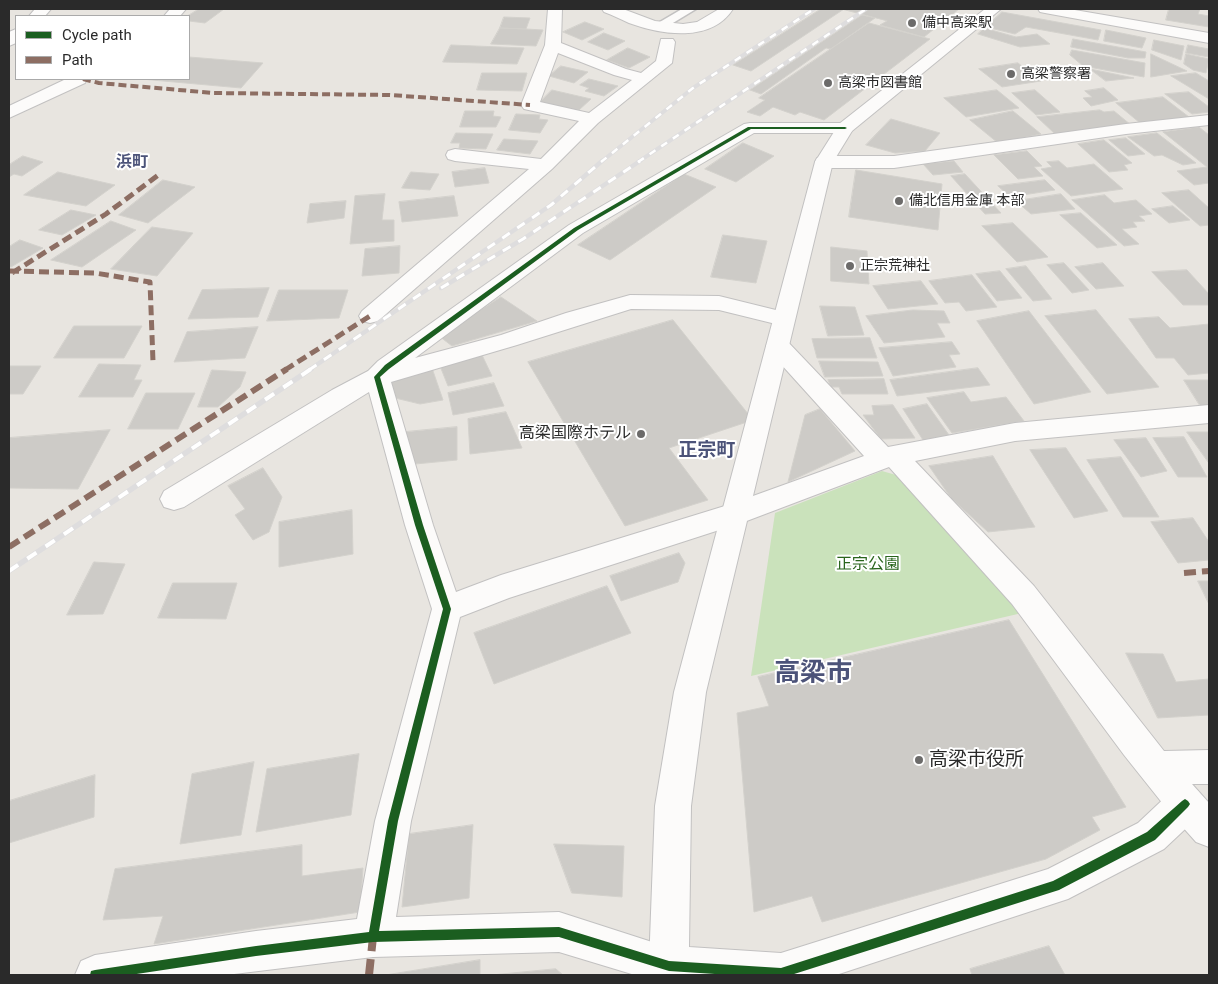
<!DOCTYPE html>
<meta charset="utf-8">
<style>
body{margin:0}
#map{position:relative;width:1218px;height:984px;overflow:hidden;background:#e8e5e0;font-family:Roboto,sans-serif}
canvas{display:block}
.frame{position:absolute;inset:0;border:10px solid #2a2a2a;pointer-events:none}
.legend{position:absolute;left:15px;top:15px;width:175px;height:65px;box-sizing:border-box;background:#fff;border:1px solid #aaa;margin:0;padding:6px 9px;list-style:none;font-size:15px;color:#2a2a2a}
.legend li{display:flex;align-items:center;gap:10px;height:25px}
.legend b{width:25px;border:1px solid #aaa}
</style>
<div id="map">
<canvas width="1218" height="984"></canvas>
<div class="frame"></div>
<ul class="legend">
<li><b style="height:6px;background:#1b5e20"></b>Cycle path</li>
<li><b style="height:6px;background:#8d6e63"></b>Path</li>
</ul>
</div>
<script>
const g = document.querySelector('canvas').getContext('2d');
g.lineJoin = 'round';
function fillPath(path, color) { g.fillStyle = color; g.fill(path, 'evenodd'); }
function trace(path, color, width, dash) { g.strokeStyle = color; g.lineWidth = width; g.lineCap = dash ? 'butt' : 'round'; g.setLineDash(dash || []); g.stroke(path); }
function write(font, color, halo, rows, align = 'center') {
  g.font = font + ' Roboto,"Noto Sans JP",sans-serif'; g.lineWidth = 4; g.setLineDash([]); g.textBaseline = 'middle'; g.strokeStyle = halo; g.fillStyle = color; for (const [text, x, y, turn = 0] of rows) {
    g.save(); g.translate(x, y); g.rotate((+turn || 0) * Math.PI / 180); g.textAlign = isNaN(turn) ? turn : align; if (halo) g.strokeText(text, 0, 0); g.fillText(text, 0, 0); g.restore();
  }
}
const green = new Path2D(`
 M882,471L903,477L1022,613L751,676L775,513Z`);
const building = new Path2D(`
 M199,9H224L205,23L189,21L188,16Z
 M821,9H844L751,71L733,65Z
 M842,9H959L924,37L880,25L887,21Z
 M1169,9H1200L1198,14L1209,16V27L1166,20Z
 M1002,12L1101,30L1098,40L1026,27L1015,34L986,27Z
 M862,15L875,18L831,49L826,48L761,94L750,90Z
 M504,17L530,18L526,29L500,28Z
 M585,22L604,29L582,40L563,32Z
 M869,23L930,39L824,120L800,112L795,115L773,107L760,116L747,112L765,100L759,98Z
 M500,28L526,29L543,30L536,46L491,44Z
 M984,28L1016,37L1037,34L1050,44L1020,47L978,34Z
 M1106,30L1146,38L1142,48L1104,41Z
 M604,33L625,41L608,50L588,42Z
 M1073,39L1146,52L1145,58H1128L1071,47Z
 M1154,40L1184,46L1181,60L1152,50Z
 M451,45L524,48L517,64L443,62Z
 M1188,45L1209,49V57L1186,53Z
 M628,48L650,57L629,68L607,60Z
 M1072,50L1145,63L1144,77L1083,66L1070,55Z
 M1151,54L1187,71L1151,77Z
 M1186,54L1209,59L1206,73L1193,70L1184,64Z
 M189,57L263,63L241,88L141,79H189Z
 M1018,63L1041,81L1002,87L979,69Z
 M561,66L588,72L574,83L549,76Z
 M1090,69L1134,78L1106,81Z
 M482,73H527L522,91L477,90Z
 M1196,73L1209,81V99L1171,76Z
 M589,79L618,86L604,96L585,91L589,88L580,85Z
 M1104,88L1118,100L1091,106L1083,98L1092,97L1085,91Z
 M552,90L591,99L579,110L538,104Z
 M997,90L1019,108L966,117L944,98Z
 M1035,90L1060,112L1036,115L1012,93Z
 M1189,92L1209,107V112L1192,114L1165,94Z
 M1163,97L1189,117L1140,123L1116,103Z
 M1100,110L1104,112L1114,111L1131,125L1055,134L1037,117Z
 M465,111H494L493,116L501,117L496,127H460Z
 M1013,111L1041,134L998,143L970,120Z
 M516,114L540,115L539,119L548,120L540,133L509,130Z
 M891,119L940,133L925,151L895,153L866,145Z
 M1199,127L1209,135V183L1194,185L1177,171L1207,167L1163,132Z
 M456,133L493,134L486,149L459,148L460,143H451Z
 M1157,133L1196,163L1183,165L1162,155L1154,156L1128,137Z
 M1126,138L1145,154L1128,156L1109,140Z
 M504,139L538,141L530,154L497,150Z
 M1104,140L1132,163L1124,165L1128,170L1109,172L1078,144Z
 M743,143L774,156L736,182L705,169Z
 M1027,151L1042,166L1034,167L1043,176L1018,179L994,155Z
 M23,156L43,162L22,176L14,174L9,177V165Z
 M954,161L963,172L933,175L923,164Z
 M1059,161L1067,168L1094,164L1123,189L1071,196L1041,169L1052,167L1047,162Z
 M485,168L489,183L455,187L452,172Z
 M856,170L942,184L938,230L849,217Z
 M58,172L115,185L86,206L24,195Z
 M411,172L439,174L430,190L402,188Z
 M684,174L716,187L610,260L578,245Z
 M965,174L1001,213L985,214L951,176Z
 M163,180L195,187L148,223L119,215Z
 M1045,180L1055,190L1010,197L998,186Z
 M1189,190L1209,208V225L1200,226L1162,193Z
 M385,194L382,220H394V241L350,244L355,196Z
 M1061,194L1075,209L1031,214L1016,201Z
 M1105,195L1114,203L1136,200L1152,214L1139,216L1145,221L1133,222L1137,227L1122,229L1139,244L1124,246L1072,200Z
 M454,196L458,216L402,222L399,202Z
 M346,201L344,218L307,223L310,204Z
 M1173,206L1190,220L1169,223L1152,209Z
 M71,210L96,215L62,235L39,230Z
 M1081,213L1117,245L1097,248L1060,215Z
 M111,221L136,230L82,267L51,260Z
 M1013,223L1048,257L1017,262L982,226Z
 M152,227L193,233L157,276L111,269Z
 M723,235L767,241L756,283L711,277Z
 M20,240L43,248L11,267L9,266V247Z
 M400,246L399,273L362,276L365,249Z
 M831,247L867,251L869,284L831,281Z
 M1064,263L1089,290L1072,293L1047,265Z
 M1103,263L1124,286L1096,289L1075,267Z
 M1026,266L1052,299L1033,301L1006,269Z
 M1187,270L1209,294V305H1183L1152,272Z
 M1000,271L1022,298L997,301L976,274Z
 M972,275L997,307L966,311L959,302L945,303L929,281Z
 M921,281L938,304L888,309L873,286Z
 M269,288L258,317L188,319L202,290Z
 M279,290H348L339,318L267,321Z
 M501,297L537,321L452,346L439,336Z
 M820,306L855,307L864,335L828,336Z
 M913,310L944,311L950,323H937L945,337L884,343L866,316Z
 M1096,310L1159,387L1107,394L1045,316Z
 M1029,311L1091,392L1034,404L977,321Z
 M1159,317L1170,328L1209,324V373L1188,375L1174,358H1156L1129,319Z
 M673,320L753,420L669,448L708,500L625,526L528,362Z
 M74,326H142L124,358H54Z
 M258,327L245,358L174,362L187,332Z
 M870,338L877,358H817L812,339Z
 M952,342L960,354L949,355L956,367L893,376L879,348Z
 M482,355L492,376L448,386L440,366Z
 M819,361L878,362L883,376L825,377Z
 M99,364L141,365L134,380H142L133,397H79Z
 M9,366H41L23,394H9Z
 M432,368L443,400L420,404L391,397L386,380Z
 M978,368L990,385L897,396L890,380Z
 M212,370L246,372L240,387L218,407H198Z
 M884,379L888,394H842L839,387H831L828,380Z
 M1184,380H1209V407H1201Z
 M494,383L504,406L453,415L448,393Z
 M964,392L971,402L1006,397L1024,421L952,433L927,398Z
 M146,393H195L178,429H128Z
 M927,404L949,435L923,440L903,409Z
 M893,405L915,438L881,439L863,415H874L872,406Z
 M820,409L855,451L788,482L805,415Z
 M506,412L522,448L470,454L468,419Z
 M457,427V460L405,465L395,433Z
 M110,430L78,489L9,488V438Z
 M1187,432H1209V463Z
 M1184,437L1207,477H1178L1153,438Z
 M1146,438L1167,471L1141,477L1114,440Z
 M1066,448L1108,511L1074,518L1030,450Z
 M993,456L1035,527L988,532L951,498L929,466Z
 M1121,457L1159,517H1123L1087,460Z
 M263,468L282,497L269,532L253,540L235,515L245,509L228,486Z
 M352,510L353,554L279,567V522Z
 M1193,518L1209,542V560L1178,563L1151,522Z
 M679,553L685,563L678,582L621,601L610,576Z
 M94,562L125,564L103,614L67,615Z
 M1198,581H1209V604Z
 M173,583H237L226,619L158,618Z
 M607,586L631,633L494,684L474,633Z
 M1009,620L1126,807L1092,817L1100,830L1046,859L822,922L812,896L754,912L737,713L769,706L758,677Z
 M1126,653L1163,654L1176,682L1209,679V715L1158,718Z
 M359,754L351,815L256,832L267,769Z
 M254,762L241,835L180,844L192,774Z
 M95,775L94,817L9,843V801Z
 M473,825L469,898L402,907L409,834Z
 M554,844L624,846L622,897L572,893Z
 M302,845V876L363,868L360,912L154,944L163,916L103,920L115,869Z
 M1049,946L1065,975H972L970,969Z
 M480,960V975H386Z
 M556,969L563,975H492Z`);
const service = new Path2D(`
 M682,9H696L663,29H655L653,26Z`);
const minor = new Path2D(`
 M35,9H51L45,16H29Z
 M170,9H186L180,16H164Z
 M548,9H562L561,43L626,69L641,73L656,61L661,39H673L675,42L672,63L598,123L552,169L378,321L370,323L362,321L359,316L362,311L529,169L455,161L448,159L446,155L448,151L455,149L541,159L579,121L524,109L521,105L545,45ZM558,53L614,75L632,80L589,113L540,102Z
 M602,9H623L655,21L683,24L697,22L719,9H733C711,43 662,35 629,23C620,19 613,15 604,12Z
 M16,29V43L9,46V32Z
 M66,79H87L85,83L9,118V106Z
 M1209,115V125L1126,134L894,168H824L817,166L815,162L817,158L824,156H894L1126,124Z
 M750,123H845L851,124L854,128L851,132L845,133H754L583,233L415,358L501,335L566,313L630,295L719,296L792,314L795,319L792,324L784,326L719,310L631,309L517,345L391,382L433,525L456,592L501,575L728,505L864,456L770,352L766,346L770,340L778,338L786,340L888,447L1015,423L1209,405V423L1015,441L915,461L1034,586L1164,751L1209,750V784H1192L1209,803V847L1196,842L1171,814L1124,755L1012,604L889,467L744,522L509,598L460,617L411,821L396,917L559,912L683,952L689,966L685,975H635L559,952L373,957L226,975H75L81,961L95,955L256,931L357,919L375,821L432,609L405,525L369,392L184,507L174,510L164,507L160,499L164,491L332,390L368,371L378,361L569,225L744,124Z`);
const tertiary = new Path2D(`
 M985,9H1001L852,131L833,162L706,692L691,806L689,947L781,953L1048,869L1138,823L1172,791L1185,786L1198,791L1203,804L1198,817L1164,849L1068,899L836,975H651L649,966L655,806L674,692L815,162L839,124Z`);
const secondary = new Path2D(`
 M1038,9H1069L1209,33V43L1045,13L1040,12Z`);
const railFar2 = new Path2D(`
 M601,162L693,88L814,9
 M638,162L866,9`);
const railFar1 = new Path2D(`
 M441,288L523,239L640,161
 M309,370L551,205L602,161`);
const rail = new Path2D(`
 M9,571L311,369`);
const quietFar3 = new Path2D(`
 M83,79L99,83L214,93L390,95L530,105`);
const quietFar2 = new Path2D(`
 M9,271L95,273L150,282L153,362
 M12,273L106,214L161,173
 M285,370L370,316`);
const quietFar1 = new Path2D(`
 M9,547L287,369
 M1184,573L1209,571`);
const quiet = new Path2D(`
 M369,975L373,937`);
const cycleway = new Path2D(`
 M748,127H845L847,128L845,129H751L578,230L389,369L380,377L423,525L451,609L398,821L379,931L559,927L669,961L781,968L1053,881L1147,832L1182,801L1185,799L1188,801L1190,804L1188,807L1155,840L1059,890L791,975H730L669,971L559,937L373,942L256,956L130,975H90L91,971L95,970L256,946L369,932L388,821L443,609L415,525L374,377L385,365L574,228Z`);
const markers = [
 [912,23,5,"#6c6b6a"],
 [1011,74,5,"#6c6b6a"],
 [828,83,5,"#6c6b6a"],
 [899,201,5,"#6c6b6a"],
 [850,266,5,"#6c6b6a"],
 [641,434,5,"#6c6b6a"],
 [919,760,5,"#6c6b6a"]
];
const farPoinames = [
 ["備中高梁駅",922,23],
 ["高梁警察署",1021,74],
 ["高梁市図書館",838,83],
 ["備北信用金庫 本部",909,201],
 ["正宗荒神社",860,266]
];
const farQuarternames = [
 ["浜町",132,163]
];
const poiNames = [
 ["高梁国際ホテル",631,434]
];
const parkNames = [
 ["正宗公園",868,565]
];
const quarterNames = [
 ["正宗町",707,451]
];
const nearPoinames = [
 ["高梁市役所",929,760]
];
const townNames = [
 ["高梁市",813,674]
];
fillPath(green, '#cae2bb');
fillPath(building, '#cdcbc7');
trace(building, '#d3d1cc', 1);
trace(service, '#c2c1c1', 3);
trace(minor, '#c2c1c1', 2);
trace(tertiary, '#c2c1c1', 2);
trace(secondary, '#c2c1c1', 2);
fillPath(service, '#fcfbfa');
fillPath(minor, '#fcfbfa');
fillPath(tertiary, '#fcfbfa');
fillPath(secondary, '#fcfbfa');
trace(railFar2, '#deddde', 4);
trace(railFar1, '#deddde', 4.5);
trace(rail, '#deddde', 5.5);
trace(railFar2, '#fff', 2.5, [7]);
trace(railFar1, '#fff', 3, [9]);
trace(rail, '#fff', 4, [11]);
trace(quietFar3, '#8d6e63', 4, [8, 4]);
trace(quietFar2, '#8d6e63', 5, [10, 5]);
trace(quietFar1, '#8d6e63', 6, [12, 6]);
trace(quiet, '#8d6e63', 8, [16, 8]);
fillPath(cycleway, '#1b5e20');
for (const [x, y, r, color] of markers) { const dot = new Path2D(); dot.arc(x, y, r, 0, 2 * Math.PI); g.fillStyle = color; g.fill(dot); trace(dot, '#fff', 2); }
write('14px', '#2a2a2a', '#fff', farPoinames, 'left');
write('bold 16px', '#4c5379', '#fff', farQuarternames);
write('16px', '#2a2a2a', '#fff', poiNames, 'right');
write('16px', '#2a651d', '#fff', parkNames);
write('bold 19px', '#4c5379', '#fff', quarterNames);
write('19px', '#2a2a2a', '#fff', nearPoinames, 'left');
write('bold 26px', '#4c5379', '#fff', townNames);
</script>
